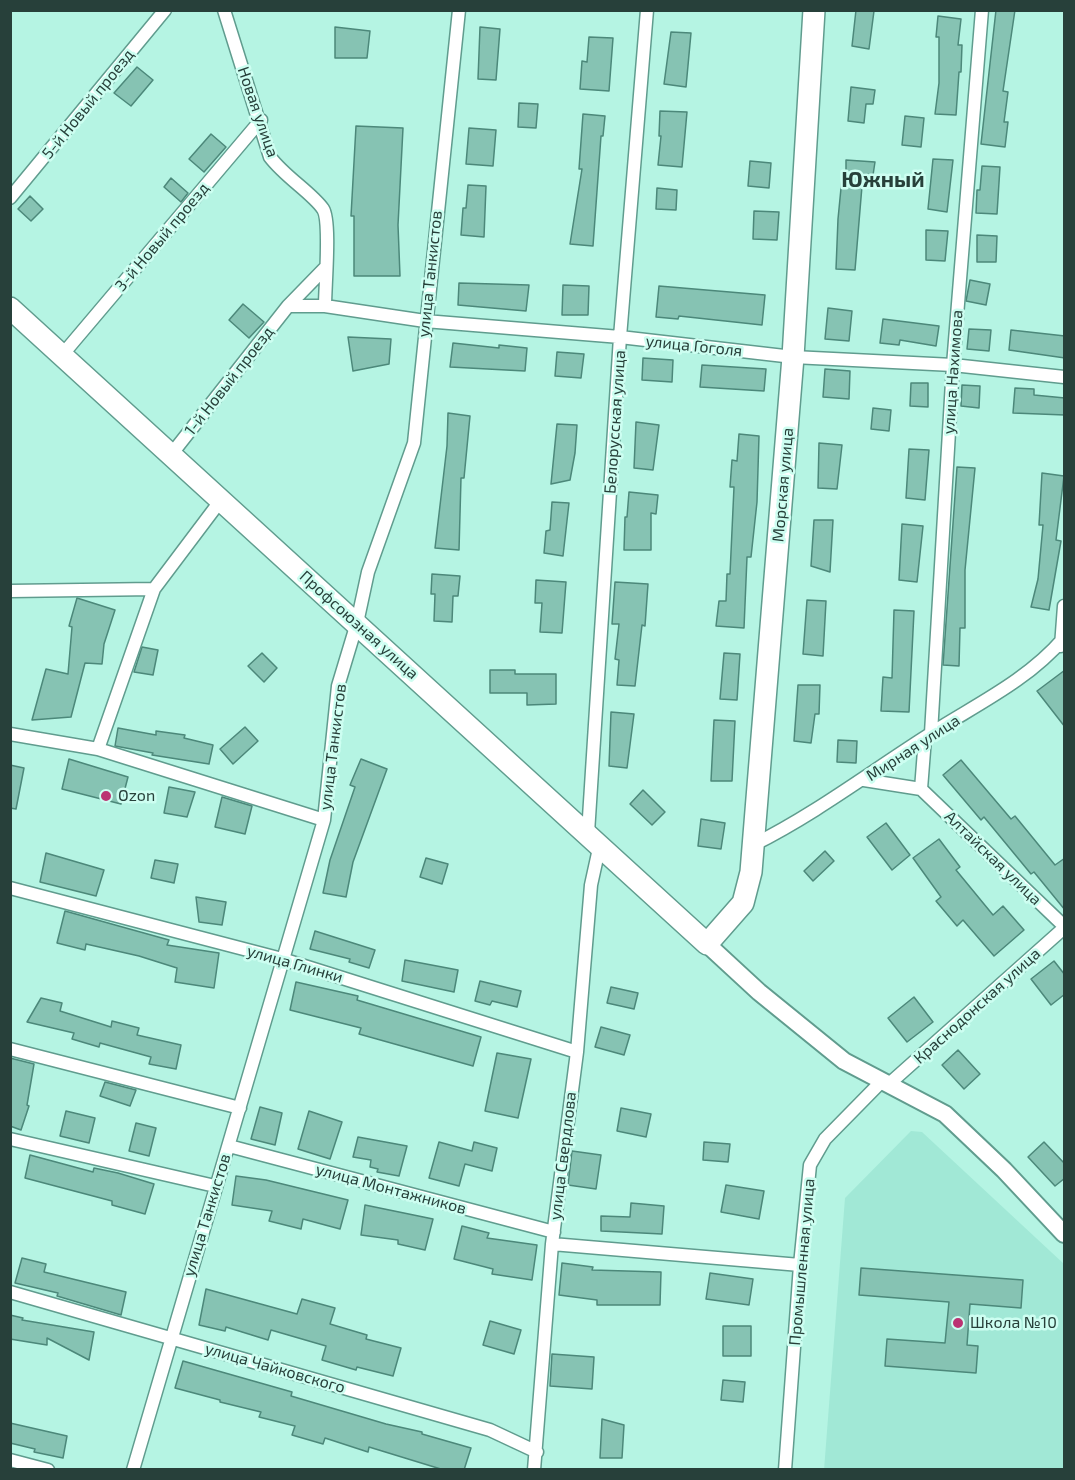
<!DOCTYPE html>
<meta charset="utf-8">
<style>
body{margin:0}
#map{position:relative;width:1075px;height:1480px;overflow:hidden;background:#b5f4e3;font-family:"Exo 2",sans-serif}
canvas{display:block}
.frame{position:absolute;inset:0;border:12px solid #27403a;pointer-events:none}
</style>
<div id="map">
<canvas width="1075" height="1480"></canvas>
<div class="frame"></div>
</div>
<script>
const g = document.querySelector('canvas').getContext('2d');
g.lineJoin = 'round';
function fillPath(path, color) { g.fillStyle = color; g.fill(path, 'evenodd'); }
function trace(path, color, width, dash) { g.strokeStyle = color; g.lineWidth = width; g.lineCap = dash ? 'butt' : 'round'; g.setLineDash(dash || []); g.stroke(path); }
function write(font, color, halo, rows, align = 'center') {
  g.font = font + ' "Exo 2",sans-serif'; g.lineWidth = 5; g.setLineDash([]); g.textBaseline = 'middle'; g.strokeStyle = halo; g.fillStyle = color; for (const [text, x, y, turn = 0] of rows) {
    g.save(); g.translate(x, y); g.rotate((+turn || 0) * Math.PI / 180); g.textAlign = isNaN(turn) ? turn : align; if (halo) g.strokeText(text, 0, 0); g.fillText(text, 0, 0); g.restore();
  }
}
const built = new Path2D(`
 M911,1131L922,1132L1064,1264V1469L824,1470L845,1198Z`);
const building = new Path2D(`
 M856,10L874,11L869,49L852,46Z
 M996,10H1015L1003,91L1008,92L1004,122H1008L1005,147L981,144Z
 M938,16L961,19L958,45H962L961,72H959L956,115L935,114L939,83V37H936Z
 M335,27L370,31L367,58H335Z
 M480,27L500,29L496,80L478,79Z
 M671,32L691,33L686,87L664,84Z
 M589,37L613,38L609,91L580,89L582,61L587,62Z
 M137,67L153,80L131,106L114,93Z
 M851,87L875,90L873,104H866L864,123L848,121Z
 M519,103L538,104L536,128L518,127Z
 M660,111L687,112L682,167L658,165L661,136H659Z
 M583,114L605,116L603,136H601L593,246L570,244L582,169H579Z
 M905,116L924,118L921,147L902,145Z
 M356,126L403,128L398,225L400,276H354V216H351Z
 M469,128L496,130L493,166L466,164Z
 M211,134L226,147L204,172L189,159Z
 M933,159L953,160L947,212L928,209Z
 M846,160L875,162L873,175L863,174L855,270L836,269L838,219L842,178H846Z
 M750,161L771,163L769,188L748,186Z
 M982,166L1000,167L997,214L976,213L977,190H980Z
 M171,178L188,193L181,202L164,187Z
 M468,185L486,186L484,237L461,235L463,208H466Z
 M657,188L677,190L676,210L656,209Z
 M30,196L43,209L31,221L18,209Z
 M754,211L779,212L777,240L753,239Z
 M926,230L948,231L945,261L926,260Z
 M977,235L997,236L996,262H977Z
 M970,280L990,284L986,305L966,301Z
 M459,283L529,285L526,311L458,305Z
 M563,285L589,286L588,315H562Z
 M659,286L765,295L762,325L679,316L678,319L656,317Z
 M243,304L264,322L249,338L229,320Z
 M828,308L852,311L849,341L825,339Z
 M883,319L939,326L936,346L900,340L899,345L880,343Z
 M969,329L991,330L989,351L967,349Z
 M1011,330L1065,336V358L1009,350Z
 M348,337L391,339L389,364L353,371Z
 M453,343L499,348V345L527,348L525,371L450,367Z
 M557,352L584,354L581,378L555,376Z
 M643,358L673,360L672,382L642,380Z
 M702,365L766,369L764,391L700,387Z
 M825,369L850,371L849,399L823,397Z
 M911,383H928V407L910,406Z
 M962,385L980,386L979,408L961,406Z
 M1015,388L1034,389V395L1065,398V415L1013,413Z
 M873,408L891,410L889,431L871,429Z
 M448,413L470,416L464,478H461L459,550L435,548L447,446Z
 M636,422L659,425L653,470L634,468Z
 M557,424L577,425L575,453L570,480L551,484Z
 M739,434L759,436L757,502L751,557H747L744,628L716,626L719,601H726L727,574H730L734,487H730L732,460L737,461Z
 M819,443L842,445L837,489L818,488Z
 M909,449L929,450L925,500L906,498Z
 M957,467L975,468L965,570V628H960L959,666L943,665Z
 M1042,473L1064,476L1056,540L1061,541L1049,610L1031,607L1038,579L1043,525H1039Z
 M629,492L658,495L656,514L651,513V550H624L625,517H627Z
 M552,502L569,503L563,556L544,553L546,531L550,530Z
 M814,520H833L830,572L811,566Z
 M902,524L923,526L917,582L899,580Z
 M432,574L460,576L458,596H453L452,622L434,621L435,594H431Z
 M536,580L566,582L562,633L540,632L542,603H535Z
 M615,582L648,584L645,626L642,625L635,686L617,685L619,660L615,659L619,624H612Z
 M77,598L115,610L104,644L102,664L85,663L71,717L32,720L46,669L68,674L72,627L69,626Z
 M807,600L826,601L823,656L803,654Z
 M894,610L914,611L909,712L881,711L883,677L892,678Z
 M142,647L158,650L153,675L134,672Z
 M262,653L277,668L264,682L248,666Z
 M724,653L740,654L737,700L720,699Z
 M490,670H515V674H556V704L527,705V693H490Z
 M1065,670V727L1037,691Z
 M798,685H820L819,714H815L811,743L794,741Z
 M611,712L634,714L627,768L609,766Z
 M714,720L735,721L732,781H711Z
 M245,727L258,741L233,764L220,749Z
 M118,728L156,735V731L185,735L184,738L213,745L209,764L152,755L153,753L115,746Z
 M838,740L857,741L856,763L837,762Z
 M69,759L128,777L121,804L62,789Z
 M361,759L387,769L353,862L346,897L323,893L330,860L355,787L350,785Z
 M961,760L1011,819L1015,816L1055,865L1065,858V910L1034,872L1031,874L984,817L981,820L943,775Z
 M10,765L24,768L16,809L10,808Z
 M169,787L195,792L187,817L164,813Z
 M643,790L665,812L652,825L630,804Z
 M222,797L252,806L245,834L215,827Z
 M701,819L725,823L721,849L698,846Z
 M886,823L910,855L892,870L867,837Z
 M939,839L960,867L956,870L993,915L1003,906L1024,930L994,956L963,920L957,926L936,901L941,897L913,858Z
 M825,851L834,861L813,881L804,871Z
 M46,853L104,870L96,896L40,882Z
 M426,858L448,864L442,884L420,877Z
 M155,860L178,864L174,883L151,878Z
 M196,897L226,902L222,925L199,922Z
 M65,911L169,940L167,945L219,953L214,988L175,982L177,968L139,956L86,944L85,950L57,943Z
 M315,931L375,950L369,968L349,962L350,959L310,949Z
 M405,960L458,970L454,992L402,981Z
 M1054,961L1065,975V994L1051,1005L1031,979Z
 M480,981L521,991L517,1007L492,1001L490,1005L475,1001Z
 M296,982L358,996L357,1000L481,1037L473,1066L359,1034L361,1028L290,1010Z
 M611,987L638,993L634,1009L607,1003Z
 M914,997L933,1022L907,1042L888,1018Z
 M41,998L62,1003L60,1011L111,1027L112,1021L139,1028L137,1035L181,1045L176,1069L149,1064L151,1057L100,1043L99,1047L72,1039L74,1033L27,1022Z
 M601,1027L630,1035L624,1055L595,1047Z
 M958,1050L980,1074L964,1089L942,1065Z
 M497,1053L531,1059L518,1118L485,1111Z
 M10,1058L34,1064L27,1105L29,1106L21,1130L10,1126Z
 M105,1082L136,1090L130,1106L100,1096Z
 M260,1107L282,1113L275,1145L251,1139Z
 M621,1108L651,1114L646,1137L617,1131Z
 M66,1111L95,1118L89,1143L60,1136Z
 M309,1111L342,1122L330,1159L298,1149Z
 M136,1123L156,1128L149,1156L129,1151Z
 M358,1137L407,1146L399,1176L377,1172L378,1169L370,1167L371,1160L353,1157Z
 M439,1142L472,1151L474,1142L497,1148L492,1171L465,1164L459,1186L429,1178Z
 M704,1142L730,1144L728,1162L703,1160Z
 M1044,1142L1065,1164V1178L1055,1186L1028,1157Z
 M572,1151L601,1155L596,1189L568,1185Z
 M30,1155L93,1172L94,1168L118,1173L154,1184L145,1214L112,1205V1201L25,1178Z
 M236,1176L266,1180L348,1200L340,1229L303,1219L301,1229L269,1221L272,1211L232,1205Z
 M726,1185L764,1191L759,1219L721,1212Z
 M631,1203L664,1206L662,1234L601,1231V1216L630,1217Z
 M365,1205L433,1219L425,1250L398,1244V1240L361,1235Z
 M462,1226L489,1233L487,1238L537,1245L532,1280L492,1274L493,1269L454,1259Z
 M22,1258L46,1264L44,1272L126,1292L121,1315L57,1296L58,1293L15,1283Z
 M562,1263L593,1267L592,1270L661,1272L660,1305H597V1300L559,1295Z
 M861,1268L1023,1280L1021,1308L970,1304L967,1345L978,1346L976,1373L885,1366L887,1339L945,1343L949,1302L859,1295Z
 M710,1273L753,1279L749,1305L706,1299Z
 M206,1289L297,1314L302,1299L335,1308L330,1324L367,1335L366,1339L401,1348L393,1376L357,1367L356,1370L322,1360L326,1346L271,1330L268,1340L226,1327L225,1331L199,1325Z
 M10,1315L23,1318L22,1320L94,1332L89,1360L47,1338V1345L10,1339Z
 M490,1321L521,1330L514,1354L483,1345Z
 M723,1326H751V1356H723Z
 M552,1354L594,1357L592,1389L550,1386Z
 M183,1361L292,1392L291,1396L386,1424L422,1432V1434L471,1448L464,1470H444L369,1447L368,1452L325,1438L323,1444L292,1435L295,1426L259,1417L261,1412L220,1402V1400L175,1388Z
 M723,1380L745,1382L743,1402L721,1400Z
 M602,1419L624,1425L622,1458H600Z
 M10,1423L67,1436L63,1458L34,1452L35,1449L10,1443Z`);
const street = new Path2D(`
 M224,10L270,157C285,177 312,193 323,209C331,221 325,286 325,306
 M10,198L165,10
 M288,306H325L425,321L620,337L793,357L953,365L1064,377
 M63,354L261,120
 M170,456L288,306L325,268
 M10,591L154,589
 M1061,646L1064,606
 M931,733L953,365L982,10
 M10,734L98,749L324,820
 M98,749L154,589L221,500
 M864,780L921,789
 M921,789L1064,926
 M921,789L925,738
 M588,833L620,337L647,10
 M753,845C815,814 869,773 927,736C975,705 1026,682 1064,638
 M10,888L282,959L577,1052
 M10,1049L240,1108
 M889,1084L1064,928
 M10,1139L215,1186
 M229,1146L554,1232
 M552,1244L800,1265
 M10,1292L490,1430L537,1452
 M10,1460L48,1470
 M133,1470L324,820L338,686L357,623L368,572L414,443L459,10
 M534,1470L552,1244L577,1052L591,885L600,844
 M785,1470L800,1265L810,1165L825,1139L882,1081`);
const secondary = new Path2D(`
 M707,944L759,992L844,1061L945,1114L1004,1170L1064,1234`);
const highway = new Path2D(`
 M10,308L707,944L743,903L751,872L793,357L814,10`);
const markers = [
 [106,796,6,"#bb3372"],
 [958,1323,6,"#bb3372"]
];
const streetNames = [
 ["5-й Новый проезд",88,104,-51],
 ["Новая улица",258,112,71],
 ["3-й Новый проезд",162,237,-50],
 ["улица Танкистов",430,274,-84],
 ["улица Гоголя",694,346,6],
 ["улица Нахимова",953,372,-86],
 ["1-й Новый проезд",229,381,-52],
 ["Белорусская улица",615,422,-86],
 ["Морская улица",783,485,-85],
 ["Профсоюзная улица",359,625,42],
 ["улица Танкистов",333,747,-83],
 ["Мирная улица",913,748,-33],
 ["Алтайская улица",993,858,44],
 ["улица Глинки",295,964,16],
 ["Краснодонская улица",977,1006,-42],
 ["улица Свердлова",563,1156,-83],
 ["улица Монтажников",391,1189,15],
 ["улица Танкистов",207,1215,-73],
 ["Промышленная улица",802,1262,-85],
 ["улица Чайковского",275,1368,16]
];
const poiNames = [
 ["Ozon",118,796],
 ["Школа №10",970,1323]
];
const districtNames = [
 ["Южный",883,180]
];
fillPath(built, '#a1e8d6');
fillPath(building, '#86c3b3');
trace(building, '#4c887a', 1.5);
trace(street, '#609c8e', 15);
trace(secondary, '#609c8e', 20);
trace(highway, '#609c8e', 24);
trace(street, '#fff', 12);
trace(secondary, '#fff', 16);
trace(highway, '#fff', 21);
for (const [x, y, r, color] of markers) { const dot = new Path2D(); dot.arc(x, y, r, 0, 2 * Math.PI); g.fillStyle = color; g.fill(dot); trace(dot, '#cdfef1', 2); }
write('16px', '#27403a', '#cdfef1', streetNames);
write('16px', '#27403a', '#cdfef1', poiNames, 'left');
write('bold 22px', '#27403a', '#cdfef1', districtNames);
</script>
